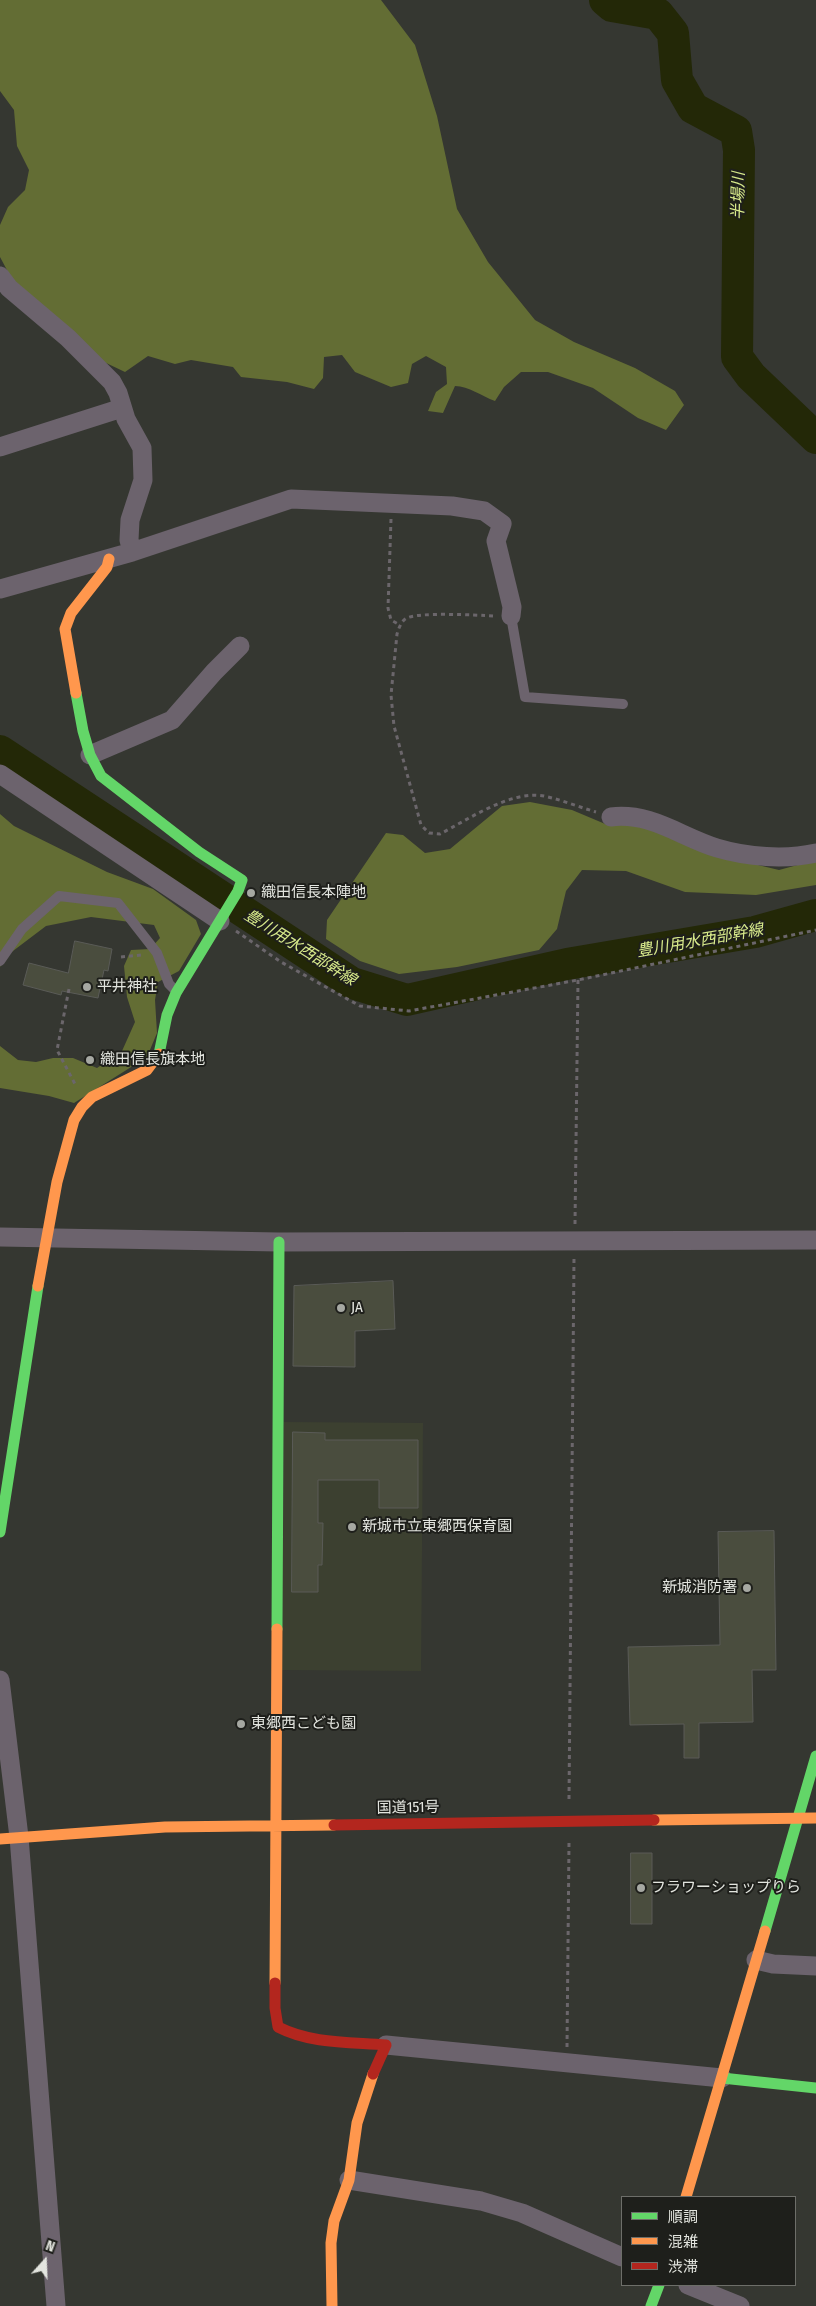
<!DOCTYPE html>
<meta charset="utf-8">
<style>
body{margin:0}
#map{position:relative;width:816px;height:2306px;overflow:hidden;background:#353731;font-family:"Fira Sans Condensed","Noto Sans JP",sans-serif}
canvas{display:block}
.legend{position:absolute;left:621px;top:2196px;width:175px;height:90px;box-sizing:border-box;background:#1e1f1b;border:1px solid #6d6e69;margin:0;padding:6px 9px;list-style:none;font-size:15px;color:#e3e5df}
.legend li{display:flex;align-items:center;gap:10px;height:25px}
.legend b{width:25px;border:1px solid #6d6e69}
.north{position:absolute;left:20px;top:2236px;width:50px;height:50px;-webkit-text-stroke:4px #1e1f1b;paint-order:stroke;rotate:20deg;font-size:14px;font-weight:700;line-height:20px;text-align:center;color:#e3e5df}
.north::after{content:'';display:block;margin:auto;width:18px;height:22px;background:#e3e5df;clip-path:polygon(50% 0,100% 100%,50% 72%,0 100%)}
</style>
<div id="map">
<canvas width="816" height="2306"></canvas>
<ul class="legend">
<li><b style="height:6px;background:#63d668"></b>順調</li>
<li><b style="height:6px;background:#ff974d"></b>混雑</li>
<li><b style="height:6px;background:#b3261e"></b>渋滞</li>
</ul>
<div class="north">N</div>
</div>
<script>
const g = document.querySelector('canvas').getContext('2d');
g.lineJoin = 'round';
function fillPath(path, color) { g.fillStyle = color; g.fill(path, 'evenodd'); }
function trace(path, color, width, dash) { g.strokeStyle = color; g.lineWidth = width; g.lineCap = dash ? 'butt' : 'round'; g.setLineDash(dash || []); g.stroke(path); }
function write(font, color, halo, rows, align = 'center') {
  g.font = font + ' "Fira Sans Condensed","Noto Sans JP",sans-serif'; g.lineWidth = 4; g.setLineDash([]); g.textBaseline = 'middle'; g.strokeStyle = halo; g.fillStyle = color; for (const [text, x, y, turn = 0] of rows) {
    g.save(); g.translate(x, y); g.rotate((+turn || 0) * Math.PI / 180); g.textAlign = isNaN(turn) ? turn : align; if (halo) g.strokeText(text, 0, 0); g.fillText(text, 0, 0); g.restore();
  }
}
const built = new Path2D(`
 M284,1422L423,1423L421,1671L282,1670Z`);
const forest = new Path2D(`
 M0,0H381L415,45L437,116L457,209L488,262L535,320L574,342L635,368L675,391L684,405L666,430L638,418L593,388L548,372H521L504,387L495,401C481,396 469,386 455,386L443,413L428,411L436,392L447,384L446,367L426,356L412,364L408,383L391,387L355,372L342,355L324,357L323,378L314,389L287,382L241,377L233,367L191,360L175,364L148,356L125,372L104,362L15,285L0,257V225L8,207L25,190L29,170L17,146L14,110L0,91Z
 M530,802L572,810L610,826L632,820L720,856L779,870L816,860V885L756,895L685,892L626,871L582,870L566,891L557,929L539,950L457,967L399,974L360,961L326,939L327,920L386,833L403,835L425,853L450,849L502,806Z
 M0,814L14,826L107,872L153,889L196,920L201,934L179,971L158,982L155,1000L157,1033L147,1057L74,1103L49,1096L0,1088V1046L18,1060L36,1062L53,1058H73L97,1068L122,1051L135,1022L127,997L124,966L131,950L150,949L160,938L154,925L91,917L46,926L9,954L0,967Z`);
const river = new Path2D(`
 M605,0L612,6L658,14L673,33L677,80L693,108L736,131L739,150L737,357L751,376L816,438
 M0,751L352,983L407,1000L567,964L755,932L816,915`);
const building = new Path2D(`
 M75,941L112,949L108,971L104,970L98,998L62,991L61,995L23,985L29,963L68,973Z
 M393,1281L395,1329L355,1331V1367L293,1366L294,1286Z
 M293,1432L325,1433V1440H418V1508H379V1480H318V1523H323L322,1565H318V1592H292Z
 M774,1531L776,1670H752L753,1722L699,1723V1758H684V1724L630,1725L628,1647L720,1645L718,1532Z
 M631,1853H652V1924H631Z`);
const path = new Path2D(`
 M391,519L388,608L391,620L400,625
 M493,616C477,615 418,612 407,618C401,621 399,628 397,634L391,695L394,726L421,825L429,833L440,834C469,819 511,790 544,796C562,800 579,807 596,812
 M236,931L281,962L360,1006L409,1011L578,980L816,930
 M121,957L141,955
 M69,989L57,1050L75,1084
 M575,1224L578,980
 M569,1799L574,1258
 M567,2047L569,1843`);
const lane = new Path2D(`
 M511,616L525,697L623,704
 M0,961L22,929L59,896L118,903L157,953L169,984L176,991`);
const street = new Path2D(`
 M0,276L9,288L68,338L112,382L118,393L126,419L142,448L143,480L130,520L129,540L132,552L0,589
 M0,447L122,408
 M132,552L291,499L452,506L484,511L502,524L496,541L512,607L511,616
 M90,755L172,720L214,672L240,646
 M0,774L220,921
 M611,817C651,812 681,837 717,848C747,857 785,860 816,853
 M0,1237L279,1242L816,1240
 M0,1680L19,1837L56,2306
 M756,1960L773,1964L816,1966
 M386,2045L722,2078
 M349,2180L481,2201L522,2213L622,2257
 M688,2285L740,2306`);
const fast = new Path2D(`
 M76,693L83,731L90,755L101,776L199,852L242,880L238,891L176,993L167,1015L159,1054
 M0,1532L38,1286
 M277,1629L279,1242
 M765,1931L816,1756
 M722,2078L816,2088
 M651,2306L659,2285`);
const slow = new Path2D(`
 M76,693L65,629L71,613L107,567L109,559
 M38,1286L57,1182L74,1120L82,1107L92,1097L147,1070L159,1054
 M654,1820L816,1818
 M0,1839L165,1827L334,1825
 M275,1983L277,1629
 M686,2197L765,1931
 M332,2306L331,2243L334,2221L349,2180L357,2123L373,2074`);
const jam = new Path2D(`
 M334,1825L654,1820
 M275,1983V2008L278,2027C311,2044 350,2042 386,2045L373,2074`);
const markers = [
 [251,893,5,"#a6a8a2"],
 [87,987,5,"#a6a8a2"],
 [90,1060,5,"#a6a8a2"],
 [341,1308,5,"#a6a8a2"],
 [352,1527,5,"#a6a8a2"],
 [747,1588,5,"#a6a8a2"],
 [241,1724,5,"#a6a8a2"],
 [641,1888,5,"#a6a8a2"]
];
const poiNames = [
 ["織田信長本陣地",261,893],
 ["平井神社",97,987],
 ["織田信長旗本地",100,1060],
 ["JA",351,1308],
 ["新城市立東郷西保育園",362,1527],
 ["新城消防署",737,1588,"right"],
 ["東郷西こども園",251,1724],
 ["フラワーショップりら",651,1888]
];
const streetNames = [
 ["国道151号",408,1808,-1]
];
const waterNames = [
 ["半場川",739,196,-89],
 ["豊川用水西部幹線",700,941,-10],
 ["豊川用水西部幹線",300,948,32]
];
fillPath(built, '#3c4030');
fillPath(forest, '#636d34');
trace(river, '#232807', 32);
fillPath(building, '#4a4d3e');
trace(building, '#5a5b57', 1);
trace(path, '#6b666b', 3, [4, 4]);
trace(lane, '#6c636d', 10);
trace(street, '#6c636d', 19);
trace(fast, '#63d668', 11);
trace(slow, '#ff974d', 11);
trace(jam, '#b3261e', 11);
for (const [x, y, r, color] of markers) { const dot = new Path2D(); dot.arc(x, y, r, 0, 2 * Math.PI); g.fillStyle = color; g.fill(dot); trace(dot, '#1e1f1b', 2); }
write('15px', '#e3e5df', '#1e1f1b', poiNames, 'left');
write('15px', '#e3e5df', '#1e1f1b', streetNames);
write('italic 16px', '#d8ea8b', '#1e1f1b', waterNames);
</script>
